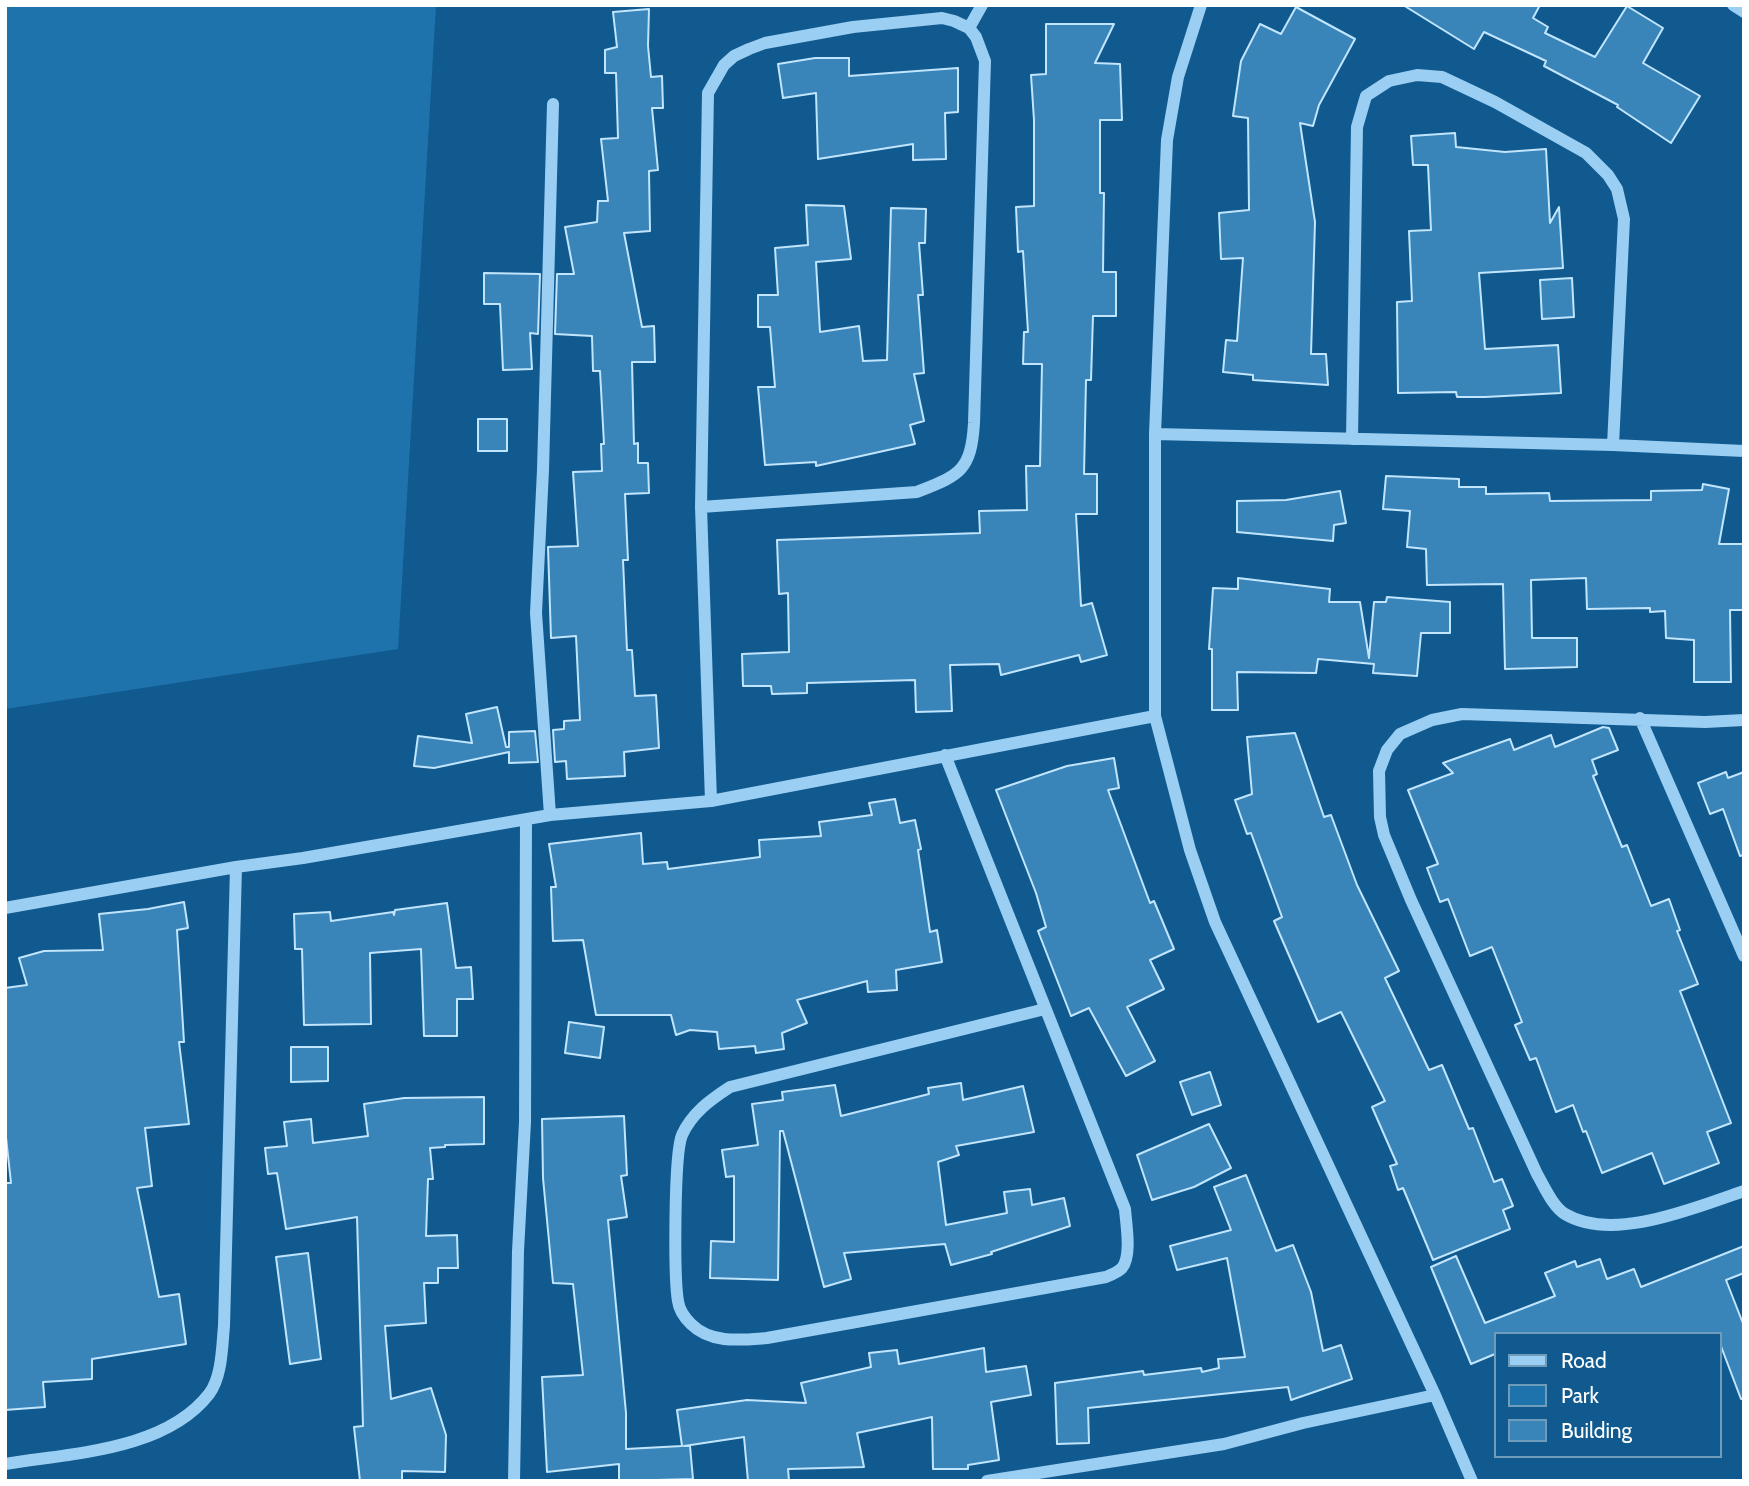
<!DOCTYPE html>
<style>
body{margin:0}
#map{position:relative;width:1749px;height:1486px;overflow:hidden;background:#115a8f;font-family:Cabin,sans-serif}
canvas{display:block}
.frame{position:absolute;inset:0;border:7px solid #fff;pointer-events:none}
.legend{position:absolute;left:1494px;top:1332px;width:228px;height:126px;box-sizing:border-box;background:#115a8f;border:2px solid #709cbc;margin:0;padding:9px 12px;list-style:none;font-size:21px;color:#fff}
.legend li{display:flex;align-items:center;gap:14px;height:35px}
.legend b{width:35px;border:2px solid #709cbc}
</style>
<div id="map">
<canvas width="1749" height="1486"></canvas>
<div class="frame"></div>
<ul class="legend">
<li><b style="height:9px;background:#9acef2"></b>Road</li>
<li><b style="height:19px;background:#1f73ac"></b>Park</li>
<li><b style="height:19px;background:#3984b9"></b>Building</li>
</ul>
</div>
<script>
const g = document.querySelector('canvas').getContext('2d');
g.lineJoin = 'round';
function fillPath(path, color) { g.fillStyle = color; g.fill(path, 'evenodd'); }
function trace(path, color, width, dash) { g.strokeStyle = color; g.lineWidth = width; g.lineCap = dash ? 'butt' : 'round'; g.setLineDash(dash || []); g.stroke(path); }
const green = new Path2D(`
 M5,5H436L398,649L5,709Z`);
const building = new Path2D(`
 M1403,5H1540L1533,18L1548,27L1545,33L1595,57L1627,6L1663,28L1643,63L1700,96L1671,143L1617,107L1618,105L1544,66L1546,61L1484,32L1474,49Z
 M1296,7L1355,39L1319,105L1313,126L1300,123L1315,222L1311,354H1326L1328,385L1253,380V375L1223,372L1226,340L1237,341L1243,258L1221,259L1219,213L1249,210L1248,118L1233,116L1241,61L1260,24L1281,34Z
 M649,9L648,46L651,77L662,76L663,108H652L658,170L649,171L650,231L624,233L642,327L654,326L655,362H632L634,444L638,443V463H648L649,493L625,494L628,560H623L627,650H632L635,696L656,695L659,748L624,752L625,776L567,779L566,761L555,762L553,730L564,729V721L580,720L576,636L551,638L548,547L578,546L573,472L602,471L601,444H604L600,371H593L592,336L555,334L557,274H574L565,227L597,222L598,201H608L601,139L618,138L616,73H605V50L617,47L613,12Z
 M1046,24H1114L1095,63L1120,64L1122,120H1100V193H1104L1103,272H1116V316H1093L1091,380H1086L1084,474H1097V514H1076L1081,606L1092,603L1107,655L1081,662L1079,655L1001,675L999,664L950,665L952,711L916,712L915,680L807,683V693L772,694L771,686H743L742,654L789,652L788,593L779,594L777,540L980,533L979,511L1027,510L1026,466H1040L1042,364H1023L1024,332H1028L1023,251L1018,252L1016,207L1034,206V120L1031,75L1046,74Z
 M815,58H849V76L958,68V112L945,113L946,159L913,160V144L818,159L816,93L783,98L778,64Z
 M1455,133L1456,147L1505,152L1546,149L1550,223L1559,207L1563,268L1479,273L1485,349L1558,345L1561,393L1485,397H1457L1456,392L1398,393L1397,302L1412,301L1409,231L1431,230L1428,165H1413L1411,136Z
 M806,205L844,206L851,259L816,262L820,332L859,326L863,361L887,360L891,208L926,209L925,243H919L923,295H918L924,373L914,374L924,421L910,425L915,444L816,466V462L765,465L758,387H775L770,327H758V295H778L775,248L808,245Z
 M484,273L540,274L538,334L530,333L532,369L503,370L500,304H484Z
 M1572,278L1574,317L1542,319L1540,280Z
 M478,419H507V451H478Z
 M1386,476L1459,479V487H1486V494L1549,493L1550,501L1651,500V491L1702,490L1703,484L1729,489L1719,544H1744V610H1730L1731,682H1694V640L1666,638L1665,611L1650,612V608L1587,609L1586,578L1531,580L1532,638H1577V667L1505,669L1503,584L1427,585L1426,549L1407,547L1410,511L1383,509Z
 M1340,491L1346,523L1334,525L1333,541L1237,532V501L1286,500Z
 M1238,578L1330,589L1329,602H1360L1369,658L1374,602H1386L1387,597L1450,602V633H1421L1417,676L1373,673L1374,664L1318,659L1316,673L1237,672L1238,710H1212V649H1209L1213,588L1238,589Z
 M497,707L506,747H509V732L535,731L538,762L509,763V752L434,768L414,766L418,736L472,743L466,714Z
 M1603,727L1609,728L1618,750L1592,760L1597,774L1593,776L1622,847L1627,845L1651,906L1669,899L1680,930L1677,931L1698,984L1680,991L1731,1123L1707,1132L1719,1163L1664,1184L1652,1153L1602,1173L1586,1131L1583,1132L1573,1105L1556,1112L1536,1058L1530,1060L1515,1025L1522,1022L1492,947L1470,956L1448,899L1440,902L1427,868L1438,864L1408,790L1453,773L1443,763L1510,739L1514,750L1551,735L1555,747Z
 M1295,733L1324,817L1331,815L1357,885L1399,971L1385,978L1429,1070L1442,1065L1469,1129L1473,1128L1494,1182L1502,1179L1513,1206L1503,1210L1510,1229L1433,1260L1403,1188L1398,1190L1390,1166L1397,1164L1372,1107L1385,1101L1341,1012L1318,1022L1274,921L1282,917L1251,833L1247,834L1235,800L1252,794L1247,737Z
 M1114,758L1119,788L1108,790L1150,903L1154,901L1174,949L1150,960L1164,989L1127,1007L1155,1061L1126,1076L1089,1008L1071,1016L1038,931L1046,927L1036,893L996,790L1067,766Z
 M1726,772L1728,778L1744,772V855L1740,856L1723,809L1710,814L1698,783Z
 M895,799L900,823L915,820L921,849L918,850L930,932L937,930L942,962L896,970L897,990L868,992L867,981L797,1000L807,1023L782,1033L784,1049L756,1053L755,1046L719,1049L717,1032L690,1030L676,1035L671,1015H596L583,940L553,941L551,887H556L549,844L641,833L643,864L667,862L668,869L760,857L759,840L821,836L819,822L872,815L869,803Z
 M184,902L188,928L177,930L184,1042H179L189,1124L145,1128L152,1186L137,1188L159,1297L179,1294L186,1344L92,1359V1379L43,1382L45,1407L5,1410V1183H11L5,1128V988L27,985L19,958L44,951L103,950L99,914L148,909Z
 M447,903L456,968L471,967L473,999H457V1036H424L421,949L370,953L371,1024L304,1025L302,949H295L294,914L330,912L331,921L393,912L394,915L395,910Z
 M569,1022L604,1027L600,1058L565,1053Z
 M291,1047H328V1081L291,1082Z
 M1210,1072L1221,1105L1192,1115L1180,1082Z
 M961,1083L963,1100L1023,1086L1034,1132L956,1146L959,1155L938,1162L946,1225L1007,1213L1004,1192L1030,1189L1032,1205L1064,1198L1070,1226L991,1252L992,1254L951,1265L945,1244L844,1253L851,1279L824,1287L783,1131H780L778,1280L710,1278L711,1241L734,1242V1176L726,1177L722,1150L758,1145L752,1104L783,1100L782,1092L835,1085L841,1116L929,1094L928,1088Z
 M484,1097V1144L445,1145V1147L430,1148L433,1179H428L426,1236L457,1235L458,1268H438V1283H424L426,1323L385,1326L391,1399L431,1388L446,1435L445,1472L402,1471V1481H360L354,1427L363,1426L357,1217L286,1229L277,1173L268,1174L265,1148L287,1146L284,1122L311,1119L313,1143L368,1136L364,1104L404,1098Z
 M624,1116L627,1175L621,1176L627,1217L608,1220L626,1413V1449L682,1446L677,1410L747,1400L806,1403L801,1383L871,1367L869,1353L897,1350L899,1364L984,1348L986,1372L1026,1366L1031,1395L991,1402L999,1460L968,1465V1469H933L932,1417L857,1433L864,1467L788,1469L789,1481H748L744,1437L684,1446H690L693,1479L619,1481V1464L547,1472L542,1377L583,1375L573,1284L553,1283L543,1178L542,1119Z
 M1209,1124L1231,1168L1194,1187L1152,1200L1137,1155Z
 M1246,1175L1276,1251L1293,1245L1311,1292L1323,1351L1341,1345L1352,1379L1291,1400L1288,1387L1088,1408L1089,1443L1057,1444L1055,1383L1143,1371L1144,1375L1201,1368L1202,1372L1219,1368L1218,1359L1245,1357L1227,1258L1177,1270L1170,1246L1231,1230L1214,1187Z
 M1744,1246V1273L1726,1280L1744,1326V1398L1741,1399L1719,1341V1334H1495V1354L1471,1364L1431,1267L1456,1256L1485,1323L1555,1296L1545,1273L1575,1261L1577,1267L1600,1259L1607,1279L1634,1269L1641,1287Z
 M308,1253L321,1359L290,1364L276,1257Z`);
const minor = new Path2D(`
 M1201,5L1178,77L1167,140L1155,434V716L1190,850L1215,922L1435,1395L1472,1481
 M1733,5L1744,12
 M969,28L982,5
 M1155,434L1613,445L1744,451
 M1352,439L1357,127L1366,96L1389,81L1417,75L1442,77L1495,102L1586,153L1608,175L1617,189L1624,219L1613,445
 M701,507L917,492C959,475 971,472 974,423L985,61L976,37L969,28L954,21L942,18L853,27L765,43L749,49L734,56L724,65L708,93L701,507L711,801
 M1640,718L1744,956
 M1744,720L1705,722L1462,714L1432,720L1400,734L1387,750L1379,771L1380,817L1384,835L1411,900L1537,1174C1544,1186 1553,1207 1565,1214C1613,1243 1696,1207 1744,1191
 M945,755L1125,1209C1126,1224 1132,1256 1122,1268C1118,1272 1111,1275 1106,1277L767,1338C741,1340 711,1344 691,1324C685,1318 679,1310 678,1301C674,1278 674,1154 682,1135C692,1113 710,1100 730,1087L1045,1009
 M550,815L536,613L543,470L553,104
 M5,908L236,867L303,858L550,815L711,801L1155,716
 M5,1464C70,1453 165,1451 209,1394C222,1377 222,1347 224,1326L236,867
 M514,1481L518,1251L525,1122L526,820
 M987,1481L1224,1444L1303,1423L1435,1395`);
fillPath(green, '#1f73ac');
fillPath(building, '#3984b9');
trace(building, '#c1e5fd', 2);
trace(minor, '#9acef2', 12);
</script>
